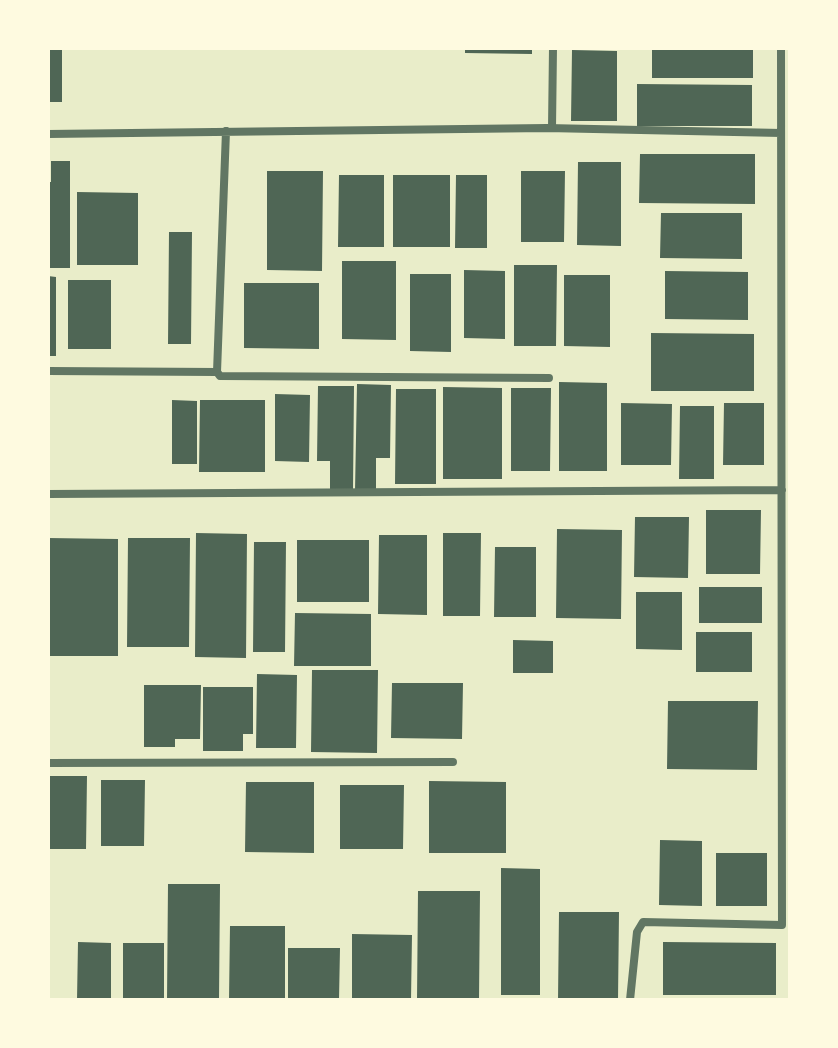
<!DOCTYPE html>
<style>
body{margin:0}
#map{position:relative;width:838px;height:1048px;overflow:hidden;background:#e9edc9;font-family:Jost,sans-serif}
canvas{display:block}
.frame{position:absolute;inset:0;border:50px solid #fefae0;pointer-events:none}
</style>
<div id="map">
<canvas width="838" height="1048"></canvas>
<div class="frame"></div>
</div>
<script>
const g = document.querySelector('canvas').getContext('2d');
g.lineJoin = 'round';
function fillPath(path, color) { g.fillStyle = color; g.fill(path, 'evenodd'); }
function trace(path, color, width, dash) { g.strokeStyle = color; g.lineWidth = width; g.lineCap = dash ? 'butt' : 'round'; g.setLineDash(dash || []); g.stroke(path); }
const building = new Path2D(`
 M465,48H532V54L465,53Z
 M652,48H753V78H652Z
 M48,50H62V102H48Z
 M572,50L617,51V121H571Z
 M637,84L752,85V126H637Z
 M640,154H755V204L639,203Z
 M51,161H70V268H48V182H51Z
 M578,162H621V246L577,245Z
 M267,171H323L322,271L267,270Z
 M521,171H565L564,242H521Z
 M339,175H384V247H338Z
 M393,175H450V247H393Z
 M456,175H487V248H455Z
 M77,192L138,193V265H77Z
 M661,213H742V259L660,258Z
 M169,232H192L191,344H168Z
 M342,261H396V340L342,339Z
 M514,265H557L556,346H514Z
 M464,270L505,271V339L464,338Z
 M665,271L748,272V320L665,319Z
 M410,274H451V352L410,351Z
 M564,275H610V347L564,346Z
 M48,276L56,277V356H48Z
 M68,280H111V349H68Z
 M244,283H319V349L244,348Z
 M651,333L754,334V391H651Z
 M559,382L607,383V471H559Z
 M357,384L391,385L390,458H376V491H355Z
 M318,386H354L353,490H330V461H317Z
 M443,387L502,388V479H443Z
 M511,388H551L550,471H511Z
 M396,389H436V484H395Z
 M275,394L310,395L309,462L275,461Z
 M172,400L197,401V464H172Z
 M200,400H265V472H199Z
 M621,403L672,404L671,465H621Z
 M724,403H764V465H723Z
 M680,406H714V479H679Z
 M706,510H761L760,574H706Z
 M635,517H689L688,578L634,577Z
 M557,529L622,530L621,619L556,618Z
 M196,533L247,534L246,658L195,657Z
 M443,533H481L480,616H443Z
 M379,535H427V615L378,614Z
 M48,538L118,539V656H48Z
 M128,538H190L189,647H127Z
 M297,540H369V602H297Z
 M254,542H286L285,652H253Z
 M495,547H536V617H494Z
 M699,587H762V623H699Z
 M636,592H682V650L636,649Z
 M295,613L371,614V666H294Z
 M696,632H752V672H696Z
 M513,640L553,641V673H513Z
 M312,670H378L377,753L311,752Z
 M257,674L297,675L296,748H256Z
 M392,683H463L462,739L391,738Z
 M144,685H201L200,739H175V747H144Z
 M203,687H253V734H243V751H203Z
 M668,701H758L757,770L667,769Z
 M48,776H87L86,849H48Z
 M101,780H145L144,846H101Z
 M429,781L506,782V853H429Z
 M246,782H314V853L245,852Z
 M340,785H404L403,849H340Z
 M660,840L702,841V906L659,905Z
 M716,853H767V906H716Z
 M501,868L540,869V995H501Z
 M168,884H220L219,1000H167Z
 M418,891H480L479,1000H417Z
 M559,912H619L618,1000H558Z
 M230,926H285V1000H229Z
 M352,934L412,935L411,1000H352Z
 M78,942L111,943V1000H77Z
 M663,942L776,943V995H663Z
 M123,943H164V1000H123Z
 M288,948H340L339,1000H288Z`);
const minor = new Path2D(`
 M552,128L553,48
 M226,131L217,372L220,376L549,378
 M48,134L547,128L781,133
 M48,371L217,372
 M48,494L782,490
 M48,763L453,762
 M630,1000L637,932L643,922L782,925L781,48`);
fillPath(building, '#4f6655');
trace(minor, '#617663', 8);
</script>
